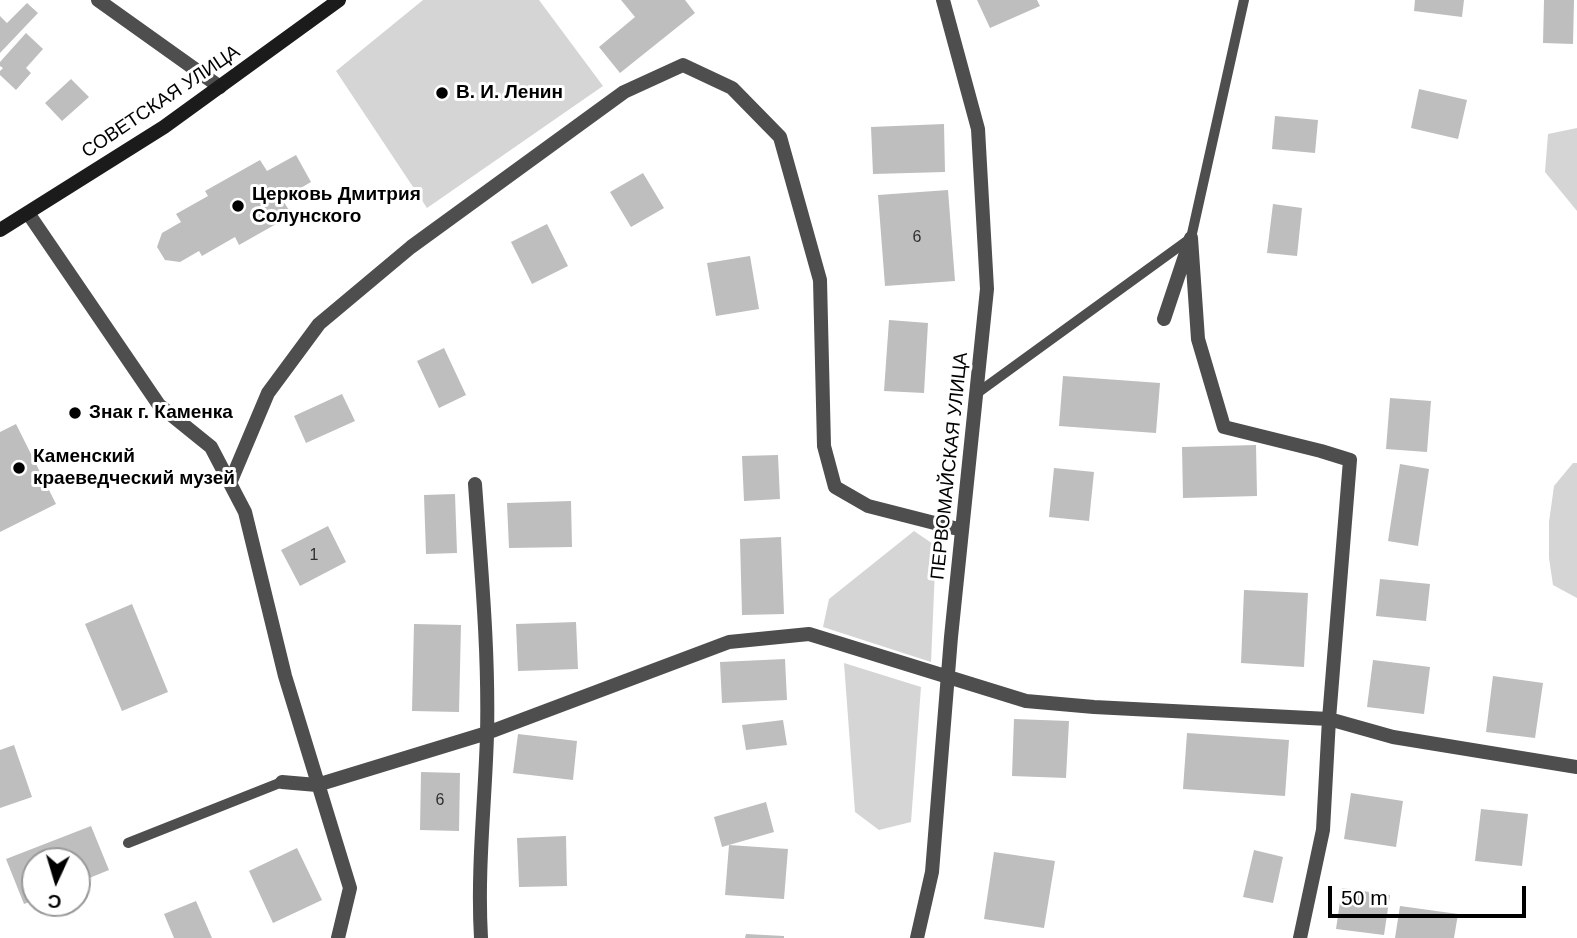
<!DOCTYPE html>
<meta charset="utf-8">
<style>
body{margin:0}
#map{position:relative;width:1577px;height:938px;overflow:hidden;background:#fff;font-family:Helvetica,sans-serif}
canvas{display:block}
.north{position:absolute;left:21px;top:847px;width:70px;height:70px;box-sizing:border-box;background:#fff;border:2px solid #999;border-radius:50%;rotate:184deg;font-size:19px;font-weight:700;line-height:28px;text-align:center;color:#000}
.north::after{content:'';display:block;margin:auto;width:24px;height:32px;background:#000;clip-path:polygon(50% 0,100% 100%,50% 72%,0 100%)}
.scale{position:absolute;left:1328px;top:886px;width:198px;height:32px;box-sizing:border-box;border:4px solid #000;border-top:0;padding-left:9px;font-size:21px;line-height:24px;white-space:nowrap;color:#000;-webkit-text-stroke:5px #fff;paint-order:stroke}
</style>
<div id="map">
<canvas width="1577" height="938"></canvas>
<div class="north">С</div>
<div class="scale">50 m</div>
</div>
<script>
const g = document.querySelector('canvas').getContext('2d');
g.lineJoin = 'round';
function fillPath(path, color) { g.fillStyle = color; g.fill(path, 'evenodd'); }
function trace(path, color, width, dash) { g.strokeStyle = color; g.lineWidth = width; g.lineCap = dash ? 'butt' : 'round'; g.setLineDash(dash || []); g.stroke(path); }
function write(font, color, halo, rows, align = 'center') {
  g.font = font + ' Helvetica,sans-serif'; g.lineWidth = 6; g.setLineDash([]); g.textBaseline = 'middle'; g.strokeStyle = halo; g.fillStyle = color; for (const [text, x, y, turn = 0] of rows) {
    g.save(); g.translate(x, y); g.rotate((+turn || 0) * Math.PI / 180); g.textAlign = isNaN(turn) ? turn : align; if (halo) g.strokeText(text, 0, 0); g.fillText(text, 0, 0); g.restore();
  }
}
const green = new Path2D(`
 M423,0H539L603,86L427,208L336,71Z
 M1577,128V211L1545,172L1548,134Z
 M1573,463H1577V598L1553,585L1549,558V522L1554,486Z
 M914,531L936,546L931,662L823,627L829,599Z
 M844,663L921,687L911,822L879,830L855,812Z`);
const building = new Path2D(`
 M621,0H685L695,13L620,73L599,47L635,17Z
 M977,0H1037L1040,6L990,28Z
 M1415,0H1464L1462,17L1414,11Z
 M1544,0H1574L1573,44L1543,43Z
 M27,3L38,13L0,53V16L7,23Z
 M26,33L43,49L26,68L31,73L16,90L0,75V71L3,68L0,66V62Z
 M71,79L89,97L62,121L45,103Z
 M1419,89L1467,100L1458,139L1411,128Z
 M1275,116L1318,120L1315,153L1272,149Z
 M944,124L945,172L873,174L871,127Z
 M296,155L311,182L282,199L292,215L239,245L235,237L202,256L199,251L180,262L165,260L157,247L162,233L181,222L176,214L208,196L205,191L260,160L267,171Z
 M643,173L664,208L631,227L610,192Z
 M948,190L955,281L885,286L878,195Z
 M1273,204L1302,208L1297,256L1267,253Z
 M547,224L568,266L532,284L511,242Z
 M750,256L759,309L716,316L707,263Z
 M889,320L928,323L924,393L884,391Z
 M444,348L466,395L439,408L417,361Z
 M1063,376L1160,383L1156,433L1059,426Z
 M342,394L355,421L306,443L294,416Z
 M1390,398L1431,401L1427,452L1386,449Z
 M16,424L56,504L0,532V432Z
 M1256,445L1257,496L1183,498L1182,447Z
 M778,455L780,499L744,501L742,456Z
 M1400,464L1429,469L1418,546L1388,541Z
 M1054,468L1094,472L1089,521L1049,517Z
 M455,494L457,553L426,554L424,495Z
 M571,501L572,547L509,548L507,503Z
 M328,526L346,562L300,586L281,550Z
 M781,537L784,614L742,615L740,539Z
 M1380,579L1430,584L1426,621L1376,616Z
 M1244,590L1308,593L1304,667L1241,663Z
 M132,604L168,692L122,711L85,624Z
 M576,622L578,669L518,671L516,624Z
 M414,624L461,625L459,712L412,711Z
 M785,659L787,700L722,703L720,662Z
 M1373,660L1430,667L1424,714L1367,707Z
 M1493,676L1543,683L1535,738L1486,732Z
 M1014,719L1069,721L1066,778L1012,776Z
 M783,720L787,745L746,750L742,725Z
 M1187,733L1289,740L1285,796L1183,789Z
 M518,734L577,741L573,780L513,773Z
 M14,745L32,797L0,808V750Z
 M421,772L460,773L459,831L420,830Z
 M1351,793L1403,801L1396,847L1344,839Z
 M766,802L774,832L729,845L788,849L784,899L725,895L729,845L722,847L714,817Z
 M1481,809L1528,814L1522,866L1475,861Z
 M91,826L109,870L77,883V861H35V900L24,904L6,859Z
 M566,836L567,886L519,887L517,838Z
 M297,848L322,900L273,923L249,871Z
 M1254,850L1283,857L1273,903L1243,897Z
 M994,852L1055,861L1044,928L984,919Z
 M1342,888L1390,895L1384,935L1336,929Z
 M196,901L212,938H174L164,914Z
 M1400,906L1458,914L1454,938H1395Z
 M746,934L784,936V938H745Z`);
const service = new Path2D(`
 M976,394L1191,238L1244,0
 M128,843L282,782`);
const minor = new Path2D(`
 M28,213L159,405L211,447L245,512L285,676L350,888L338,938
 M1164,319L1191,238L1198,339L1224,427L1321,451L1350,460L1329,719L1323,830L1300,938
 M230,483L268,393L319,324L411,247L624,92L683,65L732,88L780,137L820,280L824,446L835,487L868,506L962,530
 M475,484C481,568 489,651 487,735C485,803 477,870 481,938
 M282,782L317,785L487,733L729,642L809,634L1026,701L1094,707L1329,719L1393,737L1577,767
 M917,938L932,872L951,637L987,289L978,129L943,0`);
const tertiary = new Path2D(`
 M98,0L220,87`);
const secondary = new Path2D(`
 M0,230L164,127L339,0`);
const markers = [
 [442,93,7,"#000"],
 [238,206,7,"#000"],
 [75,413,7,"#000"],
 [19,468,7,"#000"]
];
const numberNames = [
 ["6",917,238],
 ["1",314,556],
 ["6",440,801]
];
const poiNames = [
 ["В. И. Ленин",456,93],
 ["Церковь Дмитрия",252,195],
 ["Солунского",252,217],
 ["Знак г. Каменка",89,413],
 ["Каменский",33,457],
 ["краеведческий музей",33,479]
];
const streetNames = [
 ["СОВЕТСКАЯ УЛИЦА",161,102,-34],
 ["ПЕРВОМАЙСКАЯ УЛИЦА",950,466,-84]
];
fillPath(green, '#d5d5d5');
fillPath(building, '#bebebe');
trace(service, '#4e4e4e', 10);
trace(minor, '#4e4e4e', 14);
trace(tertiary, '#4e4e4e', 14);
trace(secondary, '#1b1b1b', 14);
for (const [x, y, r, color] of markers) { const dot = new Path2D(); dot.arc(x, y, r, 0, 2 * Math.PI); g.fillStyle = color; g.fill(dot); trace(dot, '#fff', 2.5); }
write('16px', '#303030', null, numberNames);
write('bold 19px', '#000', '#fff', poiNames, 'left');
write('19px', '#000', '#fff', streetNames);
</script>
